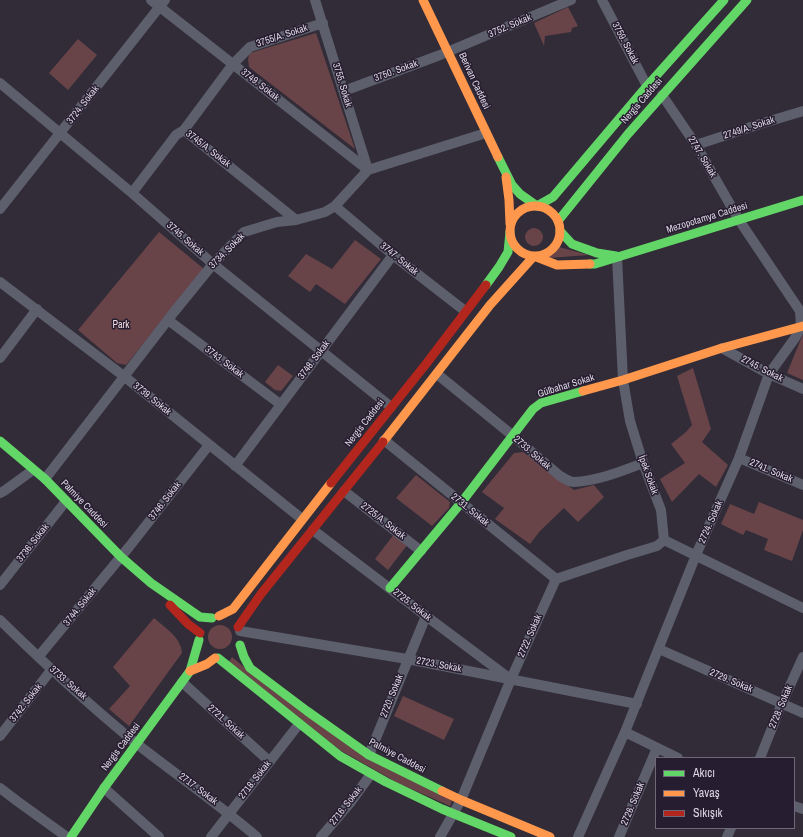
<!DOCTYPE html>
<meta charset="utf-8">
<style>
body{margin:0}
#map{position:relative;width:803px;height:837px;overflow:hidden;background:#312c37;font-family:"Archivo Narrow",sans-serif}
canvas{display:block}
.legend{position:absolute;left:655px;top:757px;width:140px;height:72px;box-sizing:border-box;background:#271d31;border:1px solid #706779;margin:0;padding:5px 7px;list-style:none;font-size:12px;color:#ddd7e4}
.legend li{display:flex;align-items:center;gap:8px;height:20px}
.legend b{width:20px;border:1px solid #706779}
</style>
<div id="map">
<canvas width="803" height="837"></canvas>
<ul class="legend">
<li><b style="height:5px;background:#63d668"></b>Akıcı</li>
<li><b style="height:5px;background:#ff974d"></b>Yavaş</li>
<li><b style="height:5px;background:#b3261e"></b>Sıkışık</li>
</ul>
</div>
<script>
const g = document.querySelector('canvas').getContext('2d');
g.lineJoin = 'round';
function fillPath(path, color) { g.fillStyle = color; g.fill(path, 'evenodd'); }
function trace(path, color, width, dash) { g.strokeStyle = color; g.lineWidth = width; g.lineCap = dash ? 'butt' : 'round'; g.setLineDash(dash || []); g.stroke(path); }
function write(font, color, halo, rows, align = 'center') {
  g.font = font + ' "Archivo Narrow",sans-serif'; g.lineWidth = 3; g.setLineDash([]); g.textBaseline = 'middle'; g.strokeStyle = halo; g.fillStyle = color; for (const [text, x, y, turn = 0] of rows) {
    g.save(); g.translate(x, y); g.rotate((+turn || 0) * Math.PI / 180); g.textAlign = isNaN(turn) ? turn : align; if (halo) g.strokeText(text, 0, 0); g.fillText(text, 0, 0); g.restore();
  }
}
const green = new Path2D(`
 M568,7L578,26L572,28L571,32L545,36L544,46L534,23Z
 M316,33L355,149L249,67L248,59L250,53Z
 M78,39L97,55L68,90L49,73Z
 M525 237a9 9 0 1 1 18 0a9 9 0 1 1-18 0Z
 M159,232L204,269L126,365L117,363L78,330Z
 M355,240L381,259L345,304L316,284L310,292L288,276L306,254L332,269Z
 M555,246L589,255L548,258Z
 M803,334V380L787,373Z
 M278,365L293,376L281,391L275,390L265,382Z
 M693,368L711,429L702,442L728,465L716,487L699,474L672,502L660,479L685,463L671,444L686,432L692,425L677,376Z
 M523,452L574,490L594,485L604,497L578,522L564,508L540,531L530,544L495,519L504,508L482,492L514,453Z
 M416,475L450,502L449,508L432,526L396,498Z
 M759,502L803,520V530L792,561L764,550L768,539L746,530L743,535L721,524L730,504L754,514Z
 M395,533L408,544L388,570L375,559Z
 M154,618C165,628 181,637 182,653L129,726L109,709L130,686L113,667Z
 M208 637a12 12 0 1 1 24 0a12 12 0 1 1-24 0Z
 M232,657L268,687L452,801L450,806L398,783L340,750L229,662Z
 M403,696L454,719L444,740L394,716Z`);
const street = new Path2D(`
 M151,0L368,170
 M315,0L368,170
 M602,0L647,86
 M0,83L132,193L213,264L391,407
 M344,91L440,55L571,0
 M184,130L233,64L250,47L323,23
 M696,145L760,124L803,111
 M132,193L176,135L184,130L296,220
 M335,206L393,255L465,311
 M0,209L165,0
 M617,257L623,380L630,421L643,463L661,510L664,540L803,608
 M0,282L125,377L302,519
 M168,320L280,404
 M722,348L769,374L803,389
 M0,358L37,309
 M437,374L512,435L560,476C564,478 569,482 574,482C597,481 622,471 643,463
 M384,440L556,579
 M739,458L803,485
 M235,466L393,255
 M45,479L174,312L213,264L244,232L277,222L296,220L325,212L335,206L368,170L486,133
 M344,491L421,551
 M0,493L4,491L33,470
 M313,530L426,616L509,678
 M0,585L66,501
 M0,620C44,663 89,705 137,744C177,775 218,804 257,837
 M240,631L407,659L637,704
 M659,649L803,713
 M39,656L129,547L209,445
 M182,682L269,761
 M625,732L678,758
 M0,736L52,669
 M369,755L426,616
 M760,758L782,703L803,657
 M0,788L17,801L67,837
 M104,788L159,837
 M794,806L803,809
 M211,837L299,724
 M321,837L350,803L371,774
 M440,837L461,800L511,679L556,579L627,555L657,546L664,540
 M578,837L625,732L696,555L739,458L769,374L795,338L801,327L800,311L739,220L696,145L662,95
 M619,837L657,748
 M727,837L731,828`);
const fast = new Path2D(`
 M498,157L512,185L520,194L537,206L553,197L647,86L724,0
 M558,221L628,134L747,0
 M560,231L572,244L597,253L616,256
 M590,264H595L803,200
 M486,285L499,267L508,252L510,232
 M0,441L45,479L121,557L151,583L200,617L212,618
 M390,588L461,503L533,409L541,403L583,391
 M240,645L244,657L250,668L307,711L369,755L442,791
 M218,658L340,756L386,782L442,809L511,837
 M71,837L104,788L190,671L199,640`);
const slow = new Path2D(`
 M423,0L498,157
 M506,177L509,200L510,224
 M510 231a25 25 0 1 1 50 0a25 25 0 1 1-50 0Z
 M583,391L623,380L722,348L803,326
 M383,442L490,305L534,256L557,265L590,264
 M219,616L233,609L331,483
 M190,671L207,664L215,658
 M442,791L461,800L550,837`);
const jam = new Path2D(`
 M331,483L426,364L486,285
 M170,605L188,624L200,633
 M238,627L261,594L383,442`);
const streetNames = [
 ["3752. Sokak",510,26,-23],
 ["3755/A. Sokak",282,36,-18],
 ["3759. Sokak",625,43,62],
 ["3750. Sokak",396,71,-20],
 ["Berivan Caddesi",474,81,65],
 ["3749. Sokak",260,85,38],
 ["3755. Sokak",342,85,73],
 ["Nergis Caddesi",642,101,-49],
 ["3724. Sokak",83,105,-52],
 ["2749/A. Sokak",749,128,-18],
 ["3745/A. Sokak",208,149,38],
 ["2747. Sokak",702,157,59],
 ["Mezopotamya Caddesi",707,218,-17],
 ["3745. Sokak",185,239,41],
 ["3734. Sokak",227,251,-45],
 ["3747. Sokak",399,259,39],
 ["3748. Sokak",314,360,-53],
 ["3743. Sokak",224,362,37],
 ["2745. Sokak",762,369,27],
 ["Gülbahar Sokak",566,386,-17],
 ["3739. Sokak",152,399,39],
 ["Nergis Caddesi",365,423,-52],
 ["2733. Sokak",532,453,41],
 ["2741. Sokak",771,471,23],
 ["İpek Sokak",648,475,70],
 ["3746. Sokak",165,501,-52],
 ["Palmiye Caddesi",84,504,46],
 ["2731. Sokak",470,510,39],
 ["2725/A. Sokak",383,521,38],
 ["2724. Sokak",711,522,-66],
 ["3736. Sokak",33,543,-52],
 ["2725. Sokak",412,605,38],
 ["3744. Sokak",80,607,-51],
 ["2722. Sokak",530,636,-66],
 ["2723. Sokak",439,665,11],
 ["2729. Sokak",731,681,23],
 ["3733. Sokak",68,683,41],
 ["2720. Sokak",392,696,-68],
 ["3742. Sokak",26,703,-52],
 ["2728. Sokak",781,707,-67],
 ["2721. Sokak",226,722,42],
 ["Nergis Caddesi",121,747,-53],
 ["Palmiye Caddesi",397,756,28],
 ["2718. Sokak",255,780,-52],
 ["2717. Sokak",198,789,37],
 ["2726. Sokak",633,804,-67],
 ["2716. Sokak",346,806,-52]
];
const parkNames = [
 ["Park",121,325]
];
fillPath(green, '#684449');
trace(street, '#5d5f6d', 10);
trace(fast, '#63d668', 9);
trace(slow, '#ff974d', 9);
trace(jam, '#b3261e', 9);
write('10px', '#ddd7e4', '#271d31', streetNames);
write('10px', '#f2dcdd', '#271d31', parkNames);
</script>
